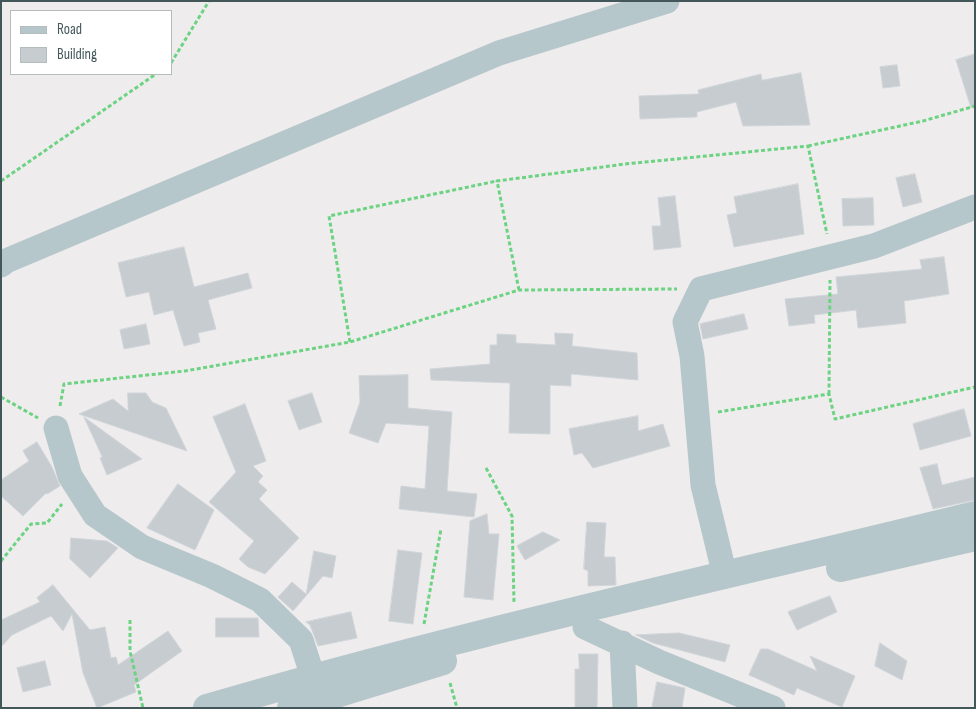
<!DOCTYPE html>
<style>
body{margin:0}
#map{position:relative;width:976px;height:709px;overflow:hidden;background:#efeced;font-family:"Sofia Sans Condensed",sans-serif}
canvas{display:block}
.frame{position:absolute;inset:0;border:2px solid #43575b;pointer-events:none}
.legend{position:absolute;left:10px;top:10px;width:162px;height:65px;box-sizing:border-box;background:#fff;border:1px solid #b4bcbd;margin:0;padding:6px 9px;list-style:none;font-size:15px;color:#43575b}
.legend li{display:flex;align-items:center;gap:10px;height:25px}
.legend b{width:25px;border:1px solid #b4bcbd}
</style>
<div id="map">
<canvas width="976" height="709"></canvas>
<div class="frame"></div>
<ul class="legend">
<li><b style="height:6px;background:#b6c7cb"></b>Road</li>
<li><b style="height:14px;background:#c6ccd0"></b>Building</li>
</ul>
</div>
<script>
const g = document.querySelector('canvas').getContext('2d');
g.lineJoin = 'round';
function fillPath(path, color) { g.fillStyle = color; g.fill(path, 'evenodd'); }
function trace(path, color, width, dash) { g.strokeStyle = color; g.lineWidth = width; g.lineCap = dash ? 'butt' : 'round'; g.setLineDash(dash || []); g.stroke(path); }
const building = new Path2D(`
 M975,54V107L971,108L956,60Z
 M897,65L900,86L883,88L880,67Z
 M801,73L810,125L743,126L736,102L697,112V117L640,119L639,96L699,94L698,90L761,74L762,80Z
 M915,174L922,202L903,207L896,178Z
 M798,184L804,234L734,247L727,215L737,213L734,197Z
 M675,196L681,247L654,250L652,226H661L658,198Z
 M873,198L874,225L843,226L842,199Z
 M184,247L194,287L248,273L252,288L208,300L216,329L198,333L200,342L184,346L173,310L154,315L149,292L126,297L118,263Z
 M944,257L949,294L904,301L906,323L858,328L856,310L814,315L815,323L789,326L785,299L838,294L836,277L922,269L920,260Z
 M744,314L748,329L703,339L700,324Z
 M146,324L150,344L124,349L120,330Z
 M555,333L573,334L572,346L637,353L638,380L571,374V386L550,385V434L509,433L510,383L431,380L430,369L490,364V345H497V334L516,335V343L555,345Z
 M408,375V408L452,412L447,491L477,494L474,517L399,509L401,486L425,489L429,426L386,423L378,443L349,433L360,402L359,376Z
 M128,393H146L152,402L166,408L187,451L79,414L113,399L128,411Z
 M312,393L322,422L299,430L288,401Z
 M245,404L266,461L253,466L263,476L258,482L267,490L259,499L299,538L265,574L248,567L239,559L254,541L209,502L236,472L213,417Z
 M964,409L971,436L920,450L913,424Z
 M638,416V431L663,424L670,446L593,468L582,453L574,455L569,429Z
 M84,417L142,459L107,475L100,458L102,457Z
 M37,442L52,467L60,486L47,494L46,493L23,516L1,496V480L29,461L23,451Z
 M937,464L942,485L975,477V500L933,509L920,468Z
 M178,484L214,510L195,550L147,528Z
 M487,514L489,534H499L493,600L464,597L470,521Z
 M587,522L606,523L604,557H615L616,585L588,586V571L584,569Z
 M543,532L560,540L525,560L517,546Z
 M71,538L107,541L118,548L90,578L70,559Z
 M398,550L422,553L413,624L389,621Z
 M314,551L336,556L332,578L323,576L293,611L278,597L292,582L306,594Z
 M53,585L90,630L105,627L111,658L116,657L118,665L168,631L182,651L134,685L136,692L97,708L83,673L72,614L63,631L51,616L12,635L1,647V620L40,602L37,598Z
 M830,596L837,612L797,630L788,612Z
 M351,612L357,638L318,646L310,625L306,622Z
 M216,618H258L259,637H216Z
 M679,633L730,645L725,662L653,643L636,635Z
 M880,643L907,661L902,680L875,666Z
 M761,649H768L817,671L810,656L855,676L842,707L797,688L794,695L749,675Z
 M579,654H598L597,708H575V669H579Z
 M45,661L51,685L23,692L17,668Z
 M657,682L685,688L682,708H652Z`);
const path = new Path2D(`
 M171,63L209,1
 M808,146L923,121L975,106
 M1,181L156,74
 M519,290L497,181L625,164L808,146L827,234
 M350,342L329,216L497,181
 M829,394L830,280
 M1,397L38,418
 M60,406L64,384L185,371L350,342L519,290L677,289
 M718,412L829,394L835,419L975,387
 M486,468L512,516L514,602
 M1,561L31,524L47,523L62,504
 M130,620V651L143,708
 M424,624L441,529
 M450,683L457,708`);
const minor = new Path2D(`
 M1,265L6,261L499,53L667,1
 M56,428L70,476L95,515L142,547L212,576L260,600L301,640L313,677
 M725,576L703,485L692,356L685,322L701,289L874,246L975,207
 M585,627L659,662L773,708
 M622,643L625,708`);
const tertiary = new Path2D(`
 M840,568L975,537
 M207,708C460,634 718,578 975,515
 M291,708L443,661`);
fillPath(building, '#c6ccd0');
trace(building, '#d0d5d9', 1);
trace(path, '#6bd382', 3, [4, 2.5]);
trace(minor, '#b6c7cb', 25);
trace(tertiary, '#b6c7cb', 28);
</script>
